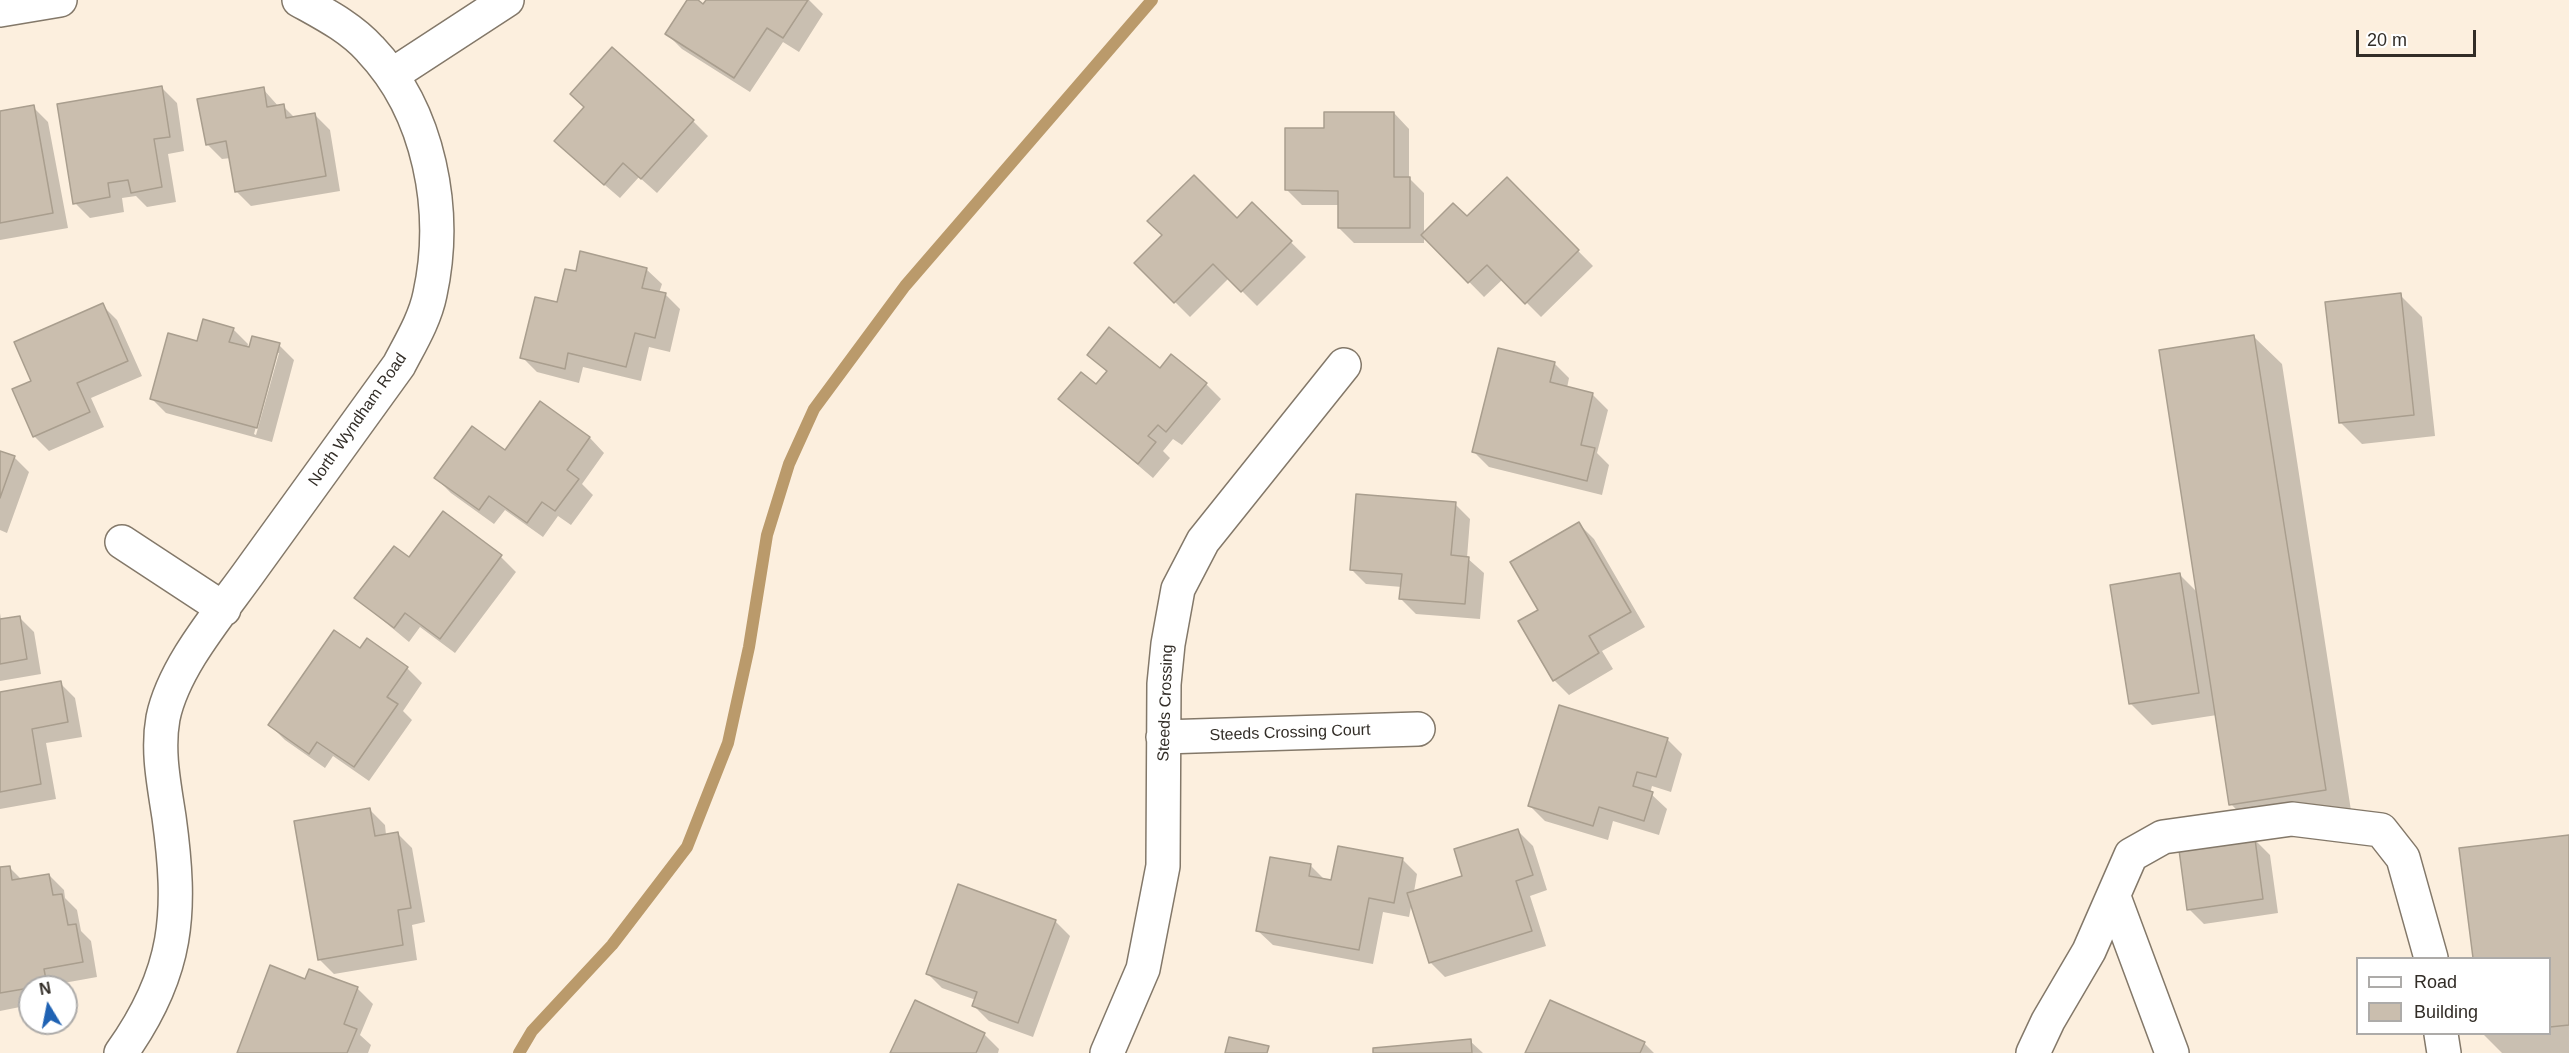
<!DOCTYPE html>
<style>
body{margin:0}
#map{position:relative;width:2569px;height:1053px;overflow:hidden;background:#fcefde;font-family:Arial,sans-serif}
canvas{display:block}
.legend{position:absolute;left:2356px;top:957px;width:195px;height:78px;box-sizing:border-box;background:#fff;border:2px solid #adaba9;margin:0;padding:8px 10px;list-style:none;font-size:18px;color:#322d27}
.legend li{display:flex;align-items:center;gap:12px;height:30px}
.legend b{width:30px;border:2px solid #adaba9}
.north{position:absolute;left:18px;top:975px;width:60px;height:60px;box-sizing:border-box;background:#fff;border:2px solid #adaba9;border-radius:50%;rotate:350deg;font-size:16px;font-weight:700;line-height:24px;text-align:center;color:#322d27}
.north::after{content:'';display:block;margin:auto;width:21px;height:27px;background:#1f62b3;clip-path:polygon(50% 0,100% 100%,50% 72%,0 100%)}
.scale{position:absolute;left:2356px;top:30px;width:120px;height:27px;box-sizing:border-box;border:3px solid #322d27;border-top:0;padding-left:8px;font-size:18px;line-height:21px;white-space:nowrap;color:#322d27;-webkit-text-stroke:4px #fff;paint-order:stroke}
</style>
<div id="map">
<canvas width="2569" height="1053"></canvas>
<ul class="legend">
<li><b style="height:8px;background:#fff"></b>Road</li>
<li><b style="height:16px;background:#cabeae"></b>Building</li>
</ul>
<div class="north">N</div>
<div class="scale">20 m</div>
</div>
<script>
const g = document.querySelector('canvas').getContext('2d');
g.lineJoin = 'round';
function fillPath(path, color) { g.fillStyle = color; g.fill(path, 'evenodd'); }
function trace(path, color, width, dash) { g.strokeStyle = color; g.lineWidth = width; g.lineCap = dash ? 'butt' : 'round'; g.setLineDash(dash || []); g.stroke(path); }
function write(font, color, halo, rows, align = 'center') {
  g.font = font + ' Arial,sans-serif'; g.lineWidth = 5; g.setLineDash([]); g.textBaseline = 'middle'; g.strokeStyle = halo; g.fillStyle = color; for (const [text, x, y, turn = 0] of rows) {
    g.save(); g.translate(x, y); g.rotate((+turn || 0) * Math.PI / 180); g.textAlign = isNaN(turn) ? turn : align; if (halo) g.strokeText(text, 0, 0); g.fillText(text, 0, 0); g.restore();
  }
}
const shadow = new Path2D(`
 M689,0H695L704,6L707,0H809L823,14L799,52L783,42L750,92L682,49L667,34Z
 M162,88L177,103L184,151L168,154L176,202L147,207L136,196L122,198L124,212L90,218L75,203Z
 M263,89L279,107L283,106L295,118L315,115L330,130L340,191L251,206L236,191L231,158L222,159L207,144Z
 M33,107L48,122L68,228L0,240V113Z
 M1394,113L1409,129V178L1424,193V233L1467,218L1507,179L1593,266L1541,317L1503,279L1484,297L1424,236V243H1354L1339,228V205H1302L1287,190L1326,129Z
 M693,121L708,136L657,193L639,177L620,198L571,156Z
 M1252,204L1306,257L1257,306L1229,278L1190,317L1136,263L1237,220Z
 M646,269L662,284L659,293L665,294L680,309L670,352L649,347L641,381L583,367L579,383L537,372L522,357L558,304Z
 M2400,295L2422,317L2435,436L2362,444L2340,422Z
 M102,305L117,320L142,376L91,398L104,427L49,451L34,436L33,381Z
 M233,329L248,344L247,348L279,345L294,360L272,442L166,413L151,398L198,342ZM276,353H279L256,435L254,434Z
 M2254,337L2282,364L2352,817L2258,832L2231,804L2217,715L2152,725L2130,703L2180,575L2198,593Z
 M1089,355L1160,370L1206,384L1221,399L1182,445L1173,439L1163,451L1170,458L1153,478L1060,399L1096,386L1107,372Z
 M1554,363L1569,378L1567,388L1593,395L1608,410L1597,453L1609,465L1602,495L1489,467L1474,452Z
 M541,403L590,438L604,453L582,484L593,495L571,525L558,516L543,537L505,510L494,524L451,493L436,478L505,452Z
 M0,452L14,457L29,472L7,533L0,530Z
 M1455,504L1470,519L1467,558L1484,573L1480,619L1416,614L1401,599L1402,587L1366,584L1351,569Z
 M443,513L501,557L516,572L455,653L420,627L409,642L356,598L409,559Z
 M1579,524L1594,539L1645,627L1602,651L1613,669L1569,695L1554,680L1540,610Z
 M0,613L1,620L19,617L34,632L41,674L0,681Z
 M361,650L407,668L422,683L403,711L412,720L369,781L333,756L325,768L285,740L270,725Z
 M60,683L75,698L82,737L46,743L56,799L0,809V693Z
 M1667,739L1682,754L1671,792L1652,786L1650,793L1667,809L1659,835L1613,821L1608,840L1545,821L1530,806Z
 M370,810L385,825L386,835L397,833L412,848L425,922L412,925L417,960L334,974L319,959Z
 M1518,831L1533,846L1547,890L1530,896L1546,946L1445,977L1430,962L1412,902L1409,917L1383,912L1373,964L1273,945L1257,930L1271,859L1311,866L1326,881L1333,882L1402,859L1417,874L1414,892L1464,877Z
 M2569,836V1053H2502L2483,1034H2550V958H2474L2461,849Z
 M2255,840L2270,855L2278,913L2204,924L2189,909Z
 M9,867L22,880L49,875L64,890L65,898L77,910L81,931L91,941L97,977L58,984L59,987H30V1005L0,1011V869Z
 M1055,921L1070,936L1033,1037L989,1021L974,1006L976,1000L942,988L927,973Z
 M310,971L358,989L373,1004L360,1035L371,1045L368,1053H238L306,980Z
 M916,1002L984,1034L999,1049L998,1053H892Z
 M1470,1041L1483,1053H1375Z
 M1644,1043L1654,1053H1527Z`);
const stream = new Path2D(`
 M519,1053L532,1031L612,945L687,847L728,743L749,647L767,535L789,464L814,409L905,286L1152,0`);
const building = new Path2D(`
 M687,0H698L703,4L706,0H808L783,38L767,28L734,78L665,34Z
 M612,47L694,120L641,179L623,163L604,185L554,141L584,107L570,94Z
 M162,86L170,137L154,139L162,187L131,193L128,180L108,183L110,197L73,204L57,104Z
 M264,87L267,107L284,104L286,118L315,113L326,176L235,192L226,141L206,145L197,99Z
 M34,105L53,213L0,223V111Z
 M1324,112H1394V177H1410V228H1338V191L1285,190V128H1324Z
 M1194,175L1237,218L1252,202L1292,241L1241,292L1213,264L1174,303L1134,263L1162,235L1147,221Z
 M1507,177L1579,250L1525,304L1487,265L1468,283L1421,235L1453,203L1467,216Z
 M580,251L647,268L642,288L666,293L655,338L635,333L626,367L568,353L565,369L520,358L535,297L557,302L565,269L576,271Z
 M2401,293L2414,415L2339,423L2325,302Z
 M103,303L128,361L77,383L90,412L33,437L12,389L31,381L14,342Z
 M203,319L234,328L229,342L249,347L252,336L280,343L257,428L150,399L168,333L197,341Z
 M1109,327L1160,368L1171,354L1207,383L1166,432L1158,425L1148,436L1156,442L1138,464L1058,399L1081,372L1096,384L1107,371L1087,355Z
 M2254,335L2326,790L2229,805L2159,350Z
 M1498,348L1555,362L1550,382L1593,393L1581,445L1595,448L1587,481L1472,452Z
 M540,401L590,437L567,470L579,479L555,511L542,502L527,523L489,496L479,510L434,478L472,426L505,450Z
 M0,451L15,456L0,498Z
 M1356,494L1456,502L1451,555L1469,557L1465,604L1399,599L1402,574L1350,570Z
 M443,511L502,555L440,639L405,613L394,628L354,598L394,546L409,557Z
 M1579,522L1631,612L1589,636L1599,653L1553,681L1518,621L1538,610L1510,562Z
 M2180,573L2199,693L2129,704L2110,585Z
 M20,616L27,659L0,664V619Z
 M334,630L360,648L367,638L408,667L387,697L398,704L354,767L317,742L309,754L268,725Z
 M61,681L68,722L32,729L41,784L0,792V692Z
 M1559,705L1668,738L1656,777L1637,772L1633,786L1653,792L1644,821L1599,807L1593,826L1528,806Z
 M370,808L375,836L398,832L411,908L398,910L403,945L318,960L294,821Z
 M1518,829L1533,875L1516,881L1532,931L1429,963L1407,893L1462,876L1454,849Z
 M2569,835V1025L2550,1027V958H2473L2459,848Z
 M2255,839L2263,899L2187,910L2179,850Z
 M1338,846L1403,858L1394,903L1369,898L1359,950L1256,931L1270,857L1311,864L1309,876L1331,880Z
 M10,866L12,880L49,874L53,895L62,894L68,925L76,924L83,962L44,969L47,985L0,993V867Z
 M958,884L1056,920L1018,1023L972,1006L977,992L926,974Z
 M270,965L305,979L309,969L358,987L344,1024L357,1029L347,1053H237Z
 M915,1000L985,1033L976,1053H890Z
 M1550,1000L1645,1042L1640,1053H1525Z
 M1229,1037L1269,1046L1267,1053H1225Z
 M1471,1039L1472,1053H1373V1048Z`);
const minor = new Path2D(`
 M0,10L60,0
 M392,75L507,0
 M122,542L224,609
 M1163,737L1418,729
 M2114,897L2172,1053
 M2441,1034L2444,1053
 M121,1053C179,972 182,912 169,817C164,784 157,751 163,718C174,665 222,611 253,567C302,500 350,432 399,365C411,342 425,319 430,294C448,211 430,112 370,49C350,27 324,14 299,0
 M1107,1053L1143,969L1163,866L1164,684L1168,644L1178,589L1203,541L1344,365
 M2033,1053L2048,1021L2089,951L2131,855L2163,837L2292,819L2381,830L2403,858L2431,958`);
const streetNames = [
 ["North Wyndham Road",358,420,-55],
 ["Steeds Crossing",1166,703,-88],
 ["Steeds Crossing Court",1290,733,-2]
];
fillPath(shadow, '#0003');
trace(stream, '#ba9a6b', 12);
fillPath(building, '#cabeae');
trace(building, '#a99e8e', 1.5);
trace(minor, '#837869', 36);
trace(minor, '#fff', 33);
write('16px', '#322d27', '#fff', streetNames);
</script>
